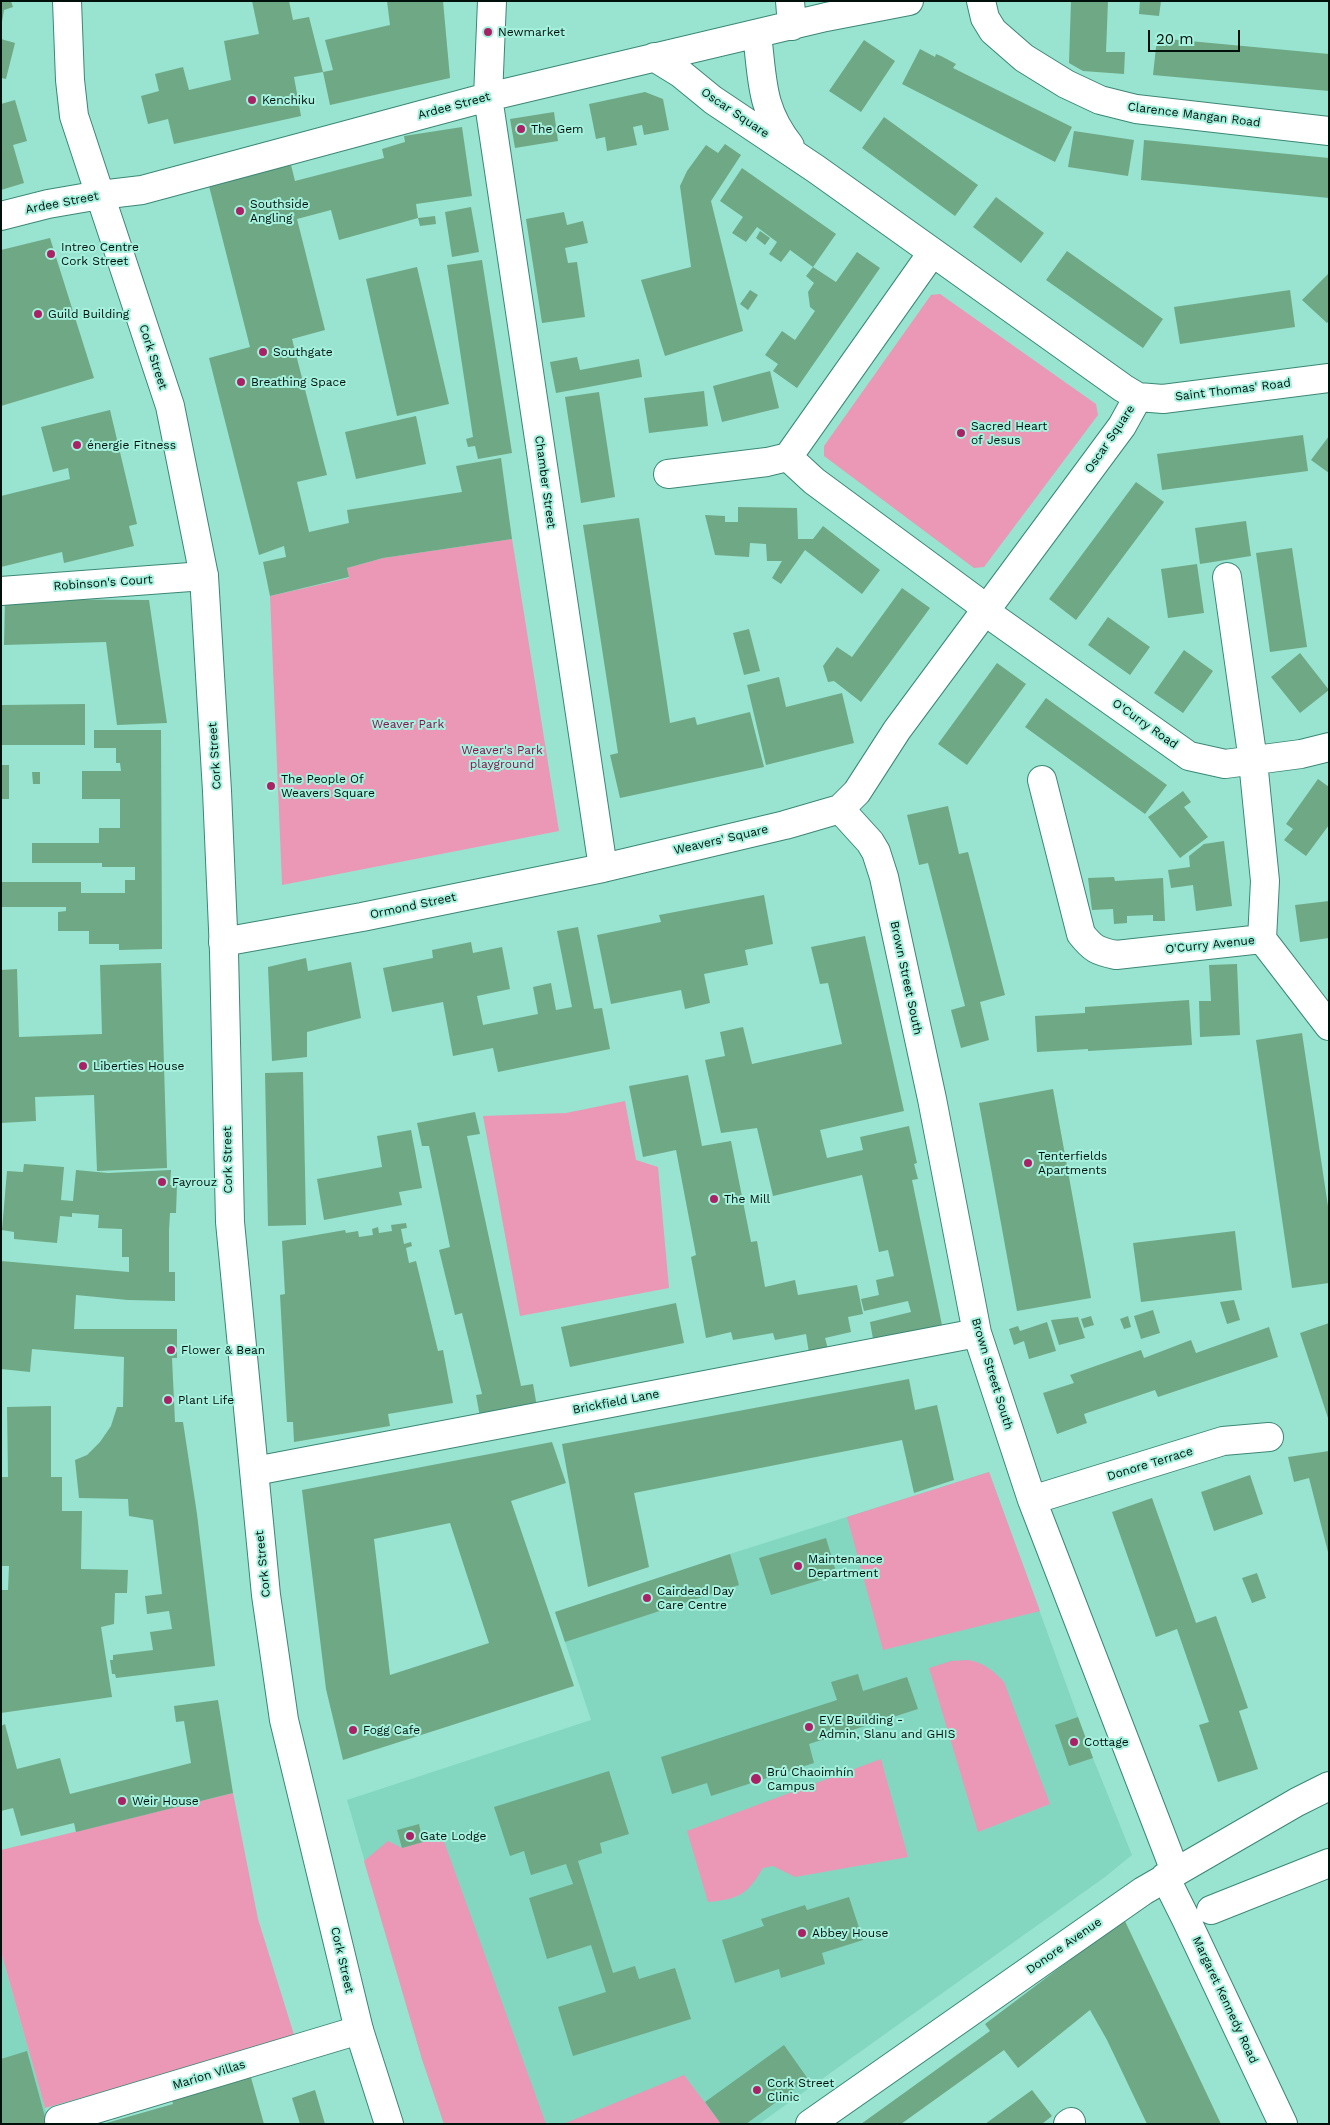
<!DOCTYPE html>
<meta charset="utf-8">
<style>
body{margin:0}
#map{position:relative;width:1330px;height:2125px;overflow:hidden;background:#98e4d0;font-family:"Work Sans",sans-serif}
canvas{display:block}
.frame{position:absolute;inset:0;border:2px solid #00110c;pointer-events:none}
.scale{position:absolute;left:1148px;top:30px;width:92px;height:22px;box-sizing:border-box;border:2px solid #00110c;border-top:0;padding-left:6px;font-size:15px;line-height:18px;white-space:nowrap;color:#00110c;-webkit-text-stroke:4px #a5f1dd;paint-order:stroke}
</style>
<div id="map">
<canvas width="1330" height="2125"></canvas>
<div class="frame"></div>
<div class="scale">20 m</div>
</div>
<script>
const g = document.querySelector('canvas').getContext('2d');
g.lineJoin = 'round';
function fillPath(path, color) { g.fillStyle = color; g.fill(path, 'evenodd'); }
function trace(path, color, width, dash) { g.strokeStyle = color; g.lineWidth = width; g.lineCap = dash ? 'butt' : 'round'; g.setLineDash(dash || []); g.stroke(path); }
function write(font, color, halo, rows, align = 'center') {
  g.font = font + ' "Work Sans",sans-serif'; g.lineWidth = 4; g.setLineDash([]); g.textBaseline = 'middle'; g.strokeStyle = halo; g.fillStyle = color; for (const [text, x, y, turn = 0] of rows) {
    g.save(); g.translate(x, y); g.rotate((+turn || 0) * Math.PI / 180); g.textAlign = isNaN(turn) ? turn : align; if (halo) g.strokeText(text, 0, 0); g.fillText(text, 0, 0); g.restore();
  }
}
const built = new Path2D(`
 M989,1472L1093,1758L1132,1855L1105,1877L759,2124H444L422,2059L347,1800L591,1720L555,1612L730,1554Z
 M1,1952L45,2108L49,2124H1Z`);
const green = new Path2D(`
 M940,294L1096,404L1098,415L984,567L974,568L824,456V446L931,295Z
 M512,539L559,831L282,885L270,596L349,578L347,568L383,558Z
 M625,1101L636,1160L658,1167L669,1288L520,1316L483,1116L566,1113Z
 M989,1472L1040,1611L883,1650L847,1517Z
 M968,1660C984,1663 993,1670 1004,1682L1050,1804L978,1832L929,1668L951,1661Z
 M881,1759L908,1857L795,1877L773,1866L763,1868C747,1895 739,1899 708,1902L687,1831Z
 M233,1793L258,1919L295,2038L45,2108L1,1952V1850Z
 M442,1836L546,2124H444L422,2059L364,1861L388,1841L402,1848Z
 M684,2075L721,2124H563Z`);
const building = new Path2D(`
 M1,1H11L13,7L4,10L2,22Z
 M252,1H289L293,20L309,17L323,72L294,77L301,116L174,144L168,119L148,124L141,96L159,91L155,74L183,67L189,90L231,80L224,41L259,34Z
 M387,1H443L450,78L330,105L323,72L333,70L325,40L390,25Z
 M1071,1H1108L1106,52H1125L1124,74L1083,71L1069,63Z
 M1140,1H1161L1159,16L1139,14Z
 M1157,38L1329,54V91L1153,75Z
 M1,39L15,43L6,79L1,78Z
 M864,40L895,61L861,112L829,91Z
 M920,49L935,57L936,54L941,56L956,64L953,68L1072,127L1055,162L902,84Z
 M645,92L663,99L669,130L644,135L642,125L633,127L637,145L607,151L605,137L596,139L589,104Z
 M15,100L27,141L13,145L24,183L1,190V104Z
 M554,112L558,141L515,148L510,119Z
 M884,117L978,185L955,216L862,148Z
 M462,127L472,196L416,204L418,218L339,240L331,210L297,219L325,330L292,339L327,475L297,482L309,532L349,523L347,510L462,492L456,466L501,458L512,539L383,558L347,568L349,577L270,596L263,562L286,557L284,546L259,555L209,358L250,347L209,186L291,165L295,181L384,158L382,149L405,142L404,136Z
 M1074,131L1134,140L1128,176L1068,167Z
 M1144,140L1329,158V198L1141,180Z
 M725,144L741,155L711,201L743,331L665,356L641,280L691,267L680,186L687,171L706,145L718,153Z
 M742,168L836,234L813,267L836,282L857,252L880,268L797,388L773,371L778,364L765,355L782,331L795,340L815,311L810,307L808,292L814,283L806,276L813,267L790,250L781,262L769,254L777,242L757,227L746,242L732,233L743,217L720,201Z
 M996,197L1044,233L1021,263L973,227Z
 M471,207L479,252L452,257L445,212Z
 M564,212L567,225L583,221L588,243L565,248L568,263L577,262L585,317L542,323L526,219Z
 M435,216L436,224L420,226L418,218Z
 M760,231L770,238L765,245L756,238Z
 M50,238L94,378L1,406V250Z
 M1067,251L1163,319L1143,348L1046,280Z
 M482,260L512,453L478,459L475,446L468,447L466,439L473,437L447,265Z
 M417,267L449,404L397,416L366,279Z
 M1329,273V321L1327,323L1302,300Z
 M750,290L758,295L748,310L740,304Z
 M1290,290L1295,327L1180,344L1174,307Z
 M577,357L580,370L639,359L642,377L556,393L550,362Z
 M770,371L779,408L722,422L713,386Z
 M704,391L708,426L649,433L644,398Z
 M599,392L615,497L581,503L565,397Z
 M110,410L137,524L129,526L134,546L64,563L62,552L1,567V496L70,479L68,468L53,472L41,427Z
 M416,416L426,464L356,479L345,432Z
 M1303,435L1308,471L1162,490L1157,454Z
 M1329,436V473L1311,460Z
 M1136,482L1164,502L1076,620L1049,599Z
 M738,507L797,508L798,539H813L823,526L880,570L862,594L805,550L781,584L772,578L782,561H767L766,544L750,543L749,557L715,555L705,515L725,516V522H738Z
 M639,518L670,723L695,717L697,725L750,712L764,767L620,798L610,755L618,753L583,525Z
 M1246,521L1251,556L1200,564L1195,528Z
 M1292,548L1307,647L1270,652L1256,553Z
 M1197,564L1204,613L1168,618L1161,569Z
 M902,588L930,608L861,702L834,681L828,682L823,666L837,647L852,657Z
 M5,599L149,600L167,723L117,725L106,642L4,645Z
 M1108,617L1150,647L1130,675L1088,645Z
 M749,629L760,671L744,675L733,633Z
 M1184,650L1213,671L1183,713L1154,693Z
 M1300,653L1329,690L1300,713L1271,677Z
 M997,663L1026,684L967,765L938,744Z
 M779,677L786,707L842,693L854,743L766,765L747,685Z
 M1046,698L1167,785L1145,814L1025,727Z
 M85,704V745H2V705Z
 M94,730H161L162,949L119,950V944H89V931H58V912L66,911V907H1V882H81V893H125V880H135V867H102V863H32V843H99V828H120V799H82V771H121L120,763H116V748H94Z
 M1,765H9V799H1Z
 M32,772H40V784H33Z
 M1318,779L1329,787V825L1306,856L1284,840L1293,829L1286,824Z
 M1183,791L1191,802L1184,807L1208,837L1180,858L1148,817Z
 M948,806L959,854L968,852L1005,995L980,1002L989,1040L961,1048L951,1010L965,1006L928,863L919,865L907,815Z
 M1224,841L1232,906L1196,911L1193,885L1171,888L1168,870L1190,867L1189,856L1204,844Z
 M1114,877L1115,881L1163,878L1165,921H1153V915L1127,916V923L1114,924L1113,909L1092,910L1088,878Z
 M764,895L773,944L745,950L748,965L704,974L710,1003L685,1009L681,990L611,1004L597,935L661,922L659,915Z
 M1329,901V938L1300,942L1295,905Z
 M578,927L594,1009L602,1008L610,1049L498,1072L493,1048L453,1056L443,1002L392,1012L383,968L433,958L432,950L471,942L473,953L502,947L510,989L477,996L483,1025L538,1014L533,987L551,983L556,1010L572,1007L557,931Z
 M865,936L904,1111L820,1130L827,1158L863,1150L860,1137L909,1126L917,1163L914,1164L918,1179L912,1180L942,1325L873,1339L870,1322L911,1312L908,1301L864,1311L861,1299L879,1295L876,1280L894,1276L888,1250L879,1252L862,1175L773,1196L757,1128L721,1133L705,1060L725,1056L720,1032L743,1027L752,1064L842,1044L828,983L820,984L811,947Z
 M306,958L308,971L351,962L361,1018L307,1032V1057L272,1061L268,967Z
 M161,963L167,1168L97,1171L94,1095L35,1097L36,1121L1,1123V970L17,969L19,1037L102,1034L100,965Z
 M1237,964L1240,1035L1200,1037L1199,1001H1211L1209,965Z
 M1189,1000L1192,1045L1088,1051V1049L1037,1052L1035,1016L1085,1013V1007Z
 M1302,1033L1329,1213V1283L1292,1288L1256,1040Z
 M303,1072L306,1225L268,1226L265,1073Z
 M688,1075L702,1146L731,1141L751,1242L757,1241L765,1287L795,1280L798,1295L857,1285L863,1314L848,1317L851,1332L825,1338L828,1349L809,1353L806,1334L775,1340L773,1333L733,1340L731,1332L706,1338L691,1257L696,1255L676,1150L643,1157L629,1086Z
 M1053,1089L1091,1298L1017,1311L979,1103Z
 M475,1112L480,1134L467,1136L521,1386L533,1384L537,1407L480,1417L476,1395L482,1394L462,1313L455,1315L439,1250L450,1247L429,1146H422L417,1123Z
 M411,1130L422,1188L399,1192L402,1205L324,1220L317,1179L382,1167L377,1136Z
 M24,1164L64,1167L61,1200L73,1201L76,1170L108,1173L171,1170L170,1185H177L176,1213H170L169,1230V1272H175V1301L128,1300L76,1295L74,1329H177V1358H172L175,1422H183L197,1514L215,1666L116,1678L115,1674H112L110,1660H113V1655L153,1650L150,1632L172,1629L169,1611L147,1614L145,1596L162,1594L153,1520L129,1516L128,1499L79,1498L75,1460L87,1455L100,1442L111,1426L117,1407H123L124,1357L32,1349L30,1372L1,1369V1261L129,1272V1257H122V1229L98,1228L99,1215L72,1213V1217L60,1216L57,1243L14,1239V1232L2,1230L7,1171L23,1172Z
 M406,1223L407,1228L401,1229L404,1244L411,1242L412,1246L406,1248L409,1263L416,1261L438,1351L443,1350L453,1403L388,1414L390,1426L294,1442L293,1422H287L280,1295L285,1294L282,1241L345,1230L346,1233L358,1231L359,1237L373,1235L372,1229L378,1227L379,1233L392,1231L391,1225Z
 M1235,1231L1242,1290L1141,1302L1133,1243Z
 M1234,1300L1240,1320L1227,1324L1220,1302Z
 M676,1303L684,1343L570,1367L561,1327Z
 M1153,1310L1160,1333L1141,1339L1134,1316Z
 M1091,1316L1094,1325L1084,1328L1081,1319Z
 M1128,1316L1131,1327L1124,1329L1120,1319Z
 M1078,1317L1085,1338L1059,1345L1051,1320Z
 M1047,1322L1056,1351L1029,1359L1024,1341L1014,1345L1009,1329L1018,1326L1020,1331Z
 M1329,1323V1418H1328L1300,1333Z
 M1269,1327L1278,1357L1158,1397L1155,1390L1084,1414L1087,1423L1057,1434L1043,1393L1074,1383L1070,1375L1141,1350L1144,1358L1191,1340L1196,1353Z
 M909,1379L915,1410L937,1405L954,1480L914,1493L902,1440L634,1493L649,1567L588,1587L562,1444Z
 M51,1406V1477H62V1511H82L81,1569L128,1570L127,1593H115L114,1624L101,1627L112,1697L1,1713V1590H8L9,1566H1V1477H8L7,1407Z
 M552,1442L566,1483L511,1501L574,1686L343,1760L326,1689L302,1490ZM450,1523L489,1643L390,1675L374,1539Z
 M1329,1451V1552H1328L1309,1478L1294,1482L1288,1457Z
 M1250,1475L1263,1514L1214,1531L1201,1492Z
 M1152,1498L1196,1623L1216,1616L1248,1708L1239,1711L1258,1769L1218,1782L1199,1725L1209,1722L1177,1629L1156,1637L1112,1512Z
 M826,1538L837,1575L771,1595L759,1558Z
 M730,1554L739,1585L565,1642L555,1612Z
 M1257,1573L1266,1598L1252,1603L1242,1578Z
 M858,1674L863,1691L907,1677L918,1709L809,1744L814,1763L711,1796L707,1783L672,1794L661,1757L837,1700L831,1682Z
 M218,1700L233,1793L76,1832L74,1823L21,1836L13,1808L1,1811V1726L5,1724L17,1769L60,1758L70,1794L191,1763L184,1721L176,1722L174,1706Z
 M1078,1717L1093,1758L1069,1766L1055,1725Z
 M609,1771L629,1834L600,1843L602,1853L578,1861L613,1973L635,1966L639,1979L675,1968L691,2019L573,2056L558,2007L606,1992L591,1945L547,1959L529,1898L573,1884L566,1864L531,1875L524,1851L510,1856L494,1807Z
 M419,1824L423,1842L402,1848L397,1830Z
 M849,1897L863,1940L822,1953L825,1964L781,1978L779,1969L735,1983L722,1940L764,1926L761,1919L805,1905L807,1910Z
 M1124,1919L1221,2124H1147L1107,2040L1090,2010L1018,2068L1004,2050L901,2124H861L990,2031L985,2024Z
 M784,2045L808,2079L746,2124H721L705,2102Z
 M27,2051L47,2124H1V2059Z
 M250,2074L264,2124H103L173,2104L171,2096Z
 M315,2090L325,2124H300L292,2098Z
 M1032,2090L1052,2116L1042,2124H985Z`);
const minor = new Path2D(`
 M67,1L70,80L74,116L100,195L142,190L488,97L826,17L909,1
 M492,1L488,97L603,868
 M790,1L792,26
 M981,1L985,18L993,31L1024,58L1066,84L1100,100L1136,109L1329,131
 M757,35C763,80 760,108 790,146
 M654,57L680,73L713,100L816,169L1123,388L1138,397L1163,399L1329,378
 M932,253L788,457L814,481L974,599L997,620L1189,756L1225,764L1301,754L1329,747
 M668,474L767,462L788,457
 M1227,577L1253,761L1265,881L1262,939
 M1,591L204,576
 M1042,780L1081,934C1093,949 1097,951 1116,955L1262,939
 M840,809L870,842L876,852L884,877L932,1099L977,1333L1032,1500L1175,1871
 M1262,939L1329,1026
 M223,942L362,917L603,868L785,825L840,809L857,792L897,730L1122,426L1138,397
 M255,1471L977,1333
 M1032,1500L1223,1441L1269,1437
 M1165,1877L1186,1919L1283,2124
 M1211,1910L1329,1863
 M59,2120L359,2030
 M810,2124L1143,1891L1297,1802L1329,1786
 M1068,2124L1071,2122`);
const major = new Path2D(`
 M1,216L48,204L100,195L170,406L204,576L217,791L224,952L230,1222L266,1595L284,1720L359,2030L389,2124`);
const markers = [
 [488,32,5,"#a26"],
 [252,100,5,"#a26"],
 [521,129,5,"#a26"],
 [240,211,5,"#a26"],
 [51,254,5,"#a26"],
 [38,314,5,"#a26"],
 [263,352,5,"#a26"],
 [241,382,5,"#a26"],
 [961,433,5,"#a26"],
 [77,445,5,"#a26"],
 [271,786,5,"#a26"],
 [83,1066,5,"#a26"],
 [1028,1163,5,"#a26"],
 [162,1182,5,"#a26"],
 [714,1199,5,"#a26"],
 [171,1350,5,"#a26"],
 [168,1400,5,"#a26"],
 [798,1566,5,"#a26"],
 [647,1598,5,"#a26"],
 [809,1727,5,"#a26"],
 [353,1730,5,"#a26"],
 [1074,1742,5,"#a26"],
 [756,1779,6,"#a26"],
 [122,1801,5,"#a26"],
 [410,1836,5,"#a26"],
 [802,1933,5,"#a26"],
 [757,2090,5,"#a26"]
];
const poiNames = [
 ["Newmarket",498,32],
 ["Kenchiku",262,100],
 ["The Gem",531,129],
 ["Southside",250,204],
 ["Angling",250,218],
 ["Intreo Centre",61,247],
 ["Cork Street",61,261],
 ["Guild Building",48,314],
 ["Southgate",273,352],
 ["Breathing Space",251,382],
 ["Sacred Heart",971,426],
 ["of Jesus",971,440],
 ["énergie Fitness",87,445],
 ["The People Of",281,779],
 ["Weavers Square",281,793],
 ["Liberties House",93,1066],
 ["Tenterfields",1038,1156],
 ["Apartments",1038,1170],
 ["Fayrouz",172,1182],
 ["The Mill",724,1199],
 ["Flower & Bean",181,1350],
 ["Plant Life",178,1400],
 ["Maintenance",808,1559],
 ["Department",808,1573],
 ["Cairdead Day",657,1591],
 ["Care Centre",657,1605],
 ["EVE Building -",819,1720],
 ["Admin, Slanu and GHIS",819,1734],
 ["Fogg Cafe",363,1730],
 ["Cottage",1084,1742],
 ["Brú Chaoimhín",767,1772],
 ["Campus",767,1786],
 ["Weir House",132,1801],
 ["Gate Lodge",420,1836],
 ["Abbey House",812,1933],
 ["Cork Street",767,2083],
 ["Clinic",767,2097]
];
const streetNames = [
 ["Ardee Street",454,106,-15],
 ["Oscar Square",735,113,34],
 ["Clarence Mangan Road",1194,115,7],
 ["Ardee Street",62,203,-11],
 ["Cork Street",153,357,72],
 ["Saint Thomas' Road",1233,390,-7],
 ["Oscar Square",1110,439,-56],
 ["Chamber Street",545,482,82],
 ["Robinson's Court",103,583,-4],
 ["O'Curry Road",1145,724,35],
 ["Cork Street",215,756,-94],
 ["Weavers' Square",721,840,-13],
 ["Ormond Street",413,906,-12],
 ["O'Curry Avenue",1210,945,-6],
 ["Brown Street South",906,978,78],
 ["Cork Street",228,1160,-91],
 ["Brown Street South",992,1374,73],
 ["Brickfield Lane",616,1402,-11],
 ["Donore Terrace",1150,1464,-17],
 ["Cork Street",263,1564,-96],
 ["Donore Avenue",1064,1946,-35],
 ["Cork Street",342,1960,77],
 ["Margaret Kennedy Road",1225,2000,65],
 ["Marion Villas",209,2075,-17]
];
const parkNames = [
 ["Weaver Park",408,724],
 ["Weaver's Park",502,750],
 ["playground",502,764]
];
fillPath(built, '#83d7c1');
fillPath(green, '#eb97b6');
fillPath(building, '#6fa884');
trace(minor, '#3b8776', 30);
trace(major, '#3b8776', 30);
trace(minor, '#fff', 28);
trace(major, '#fff', 28);
for (const [x, y, r, color] of markers) { const dot = new Path2D(); dot.arc(x, y, r, 0, 2 * Math.PI); g.fillStyle = color; g.fill(dot); trace(dot, '#a5f1dd', 2); }
write('12px', '#00110c', '#a5f1dd', poiNames, 'left');
write('12px', '#00110c', '#a5f1dd', streetNames);
write('12px', '#88144f', '#a5f1dd', parkNames);
</script>
